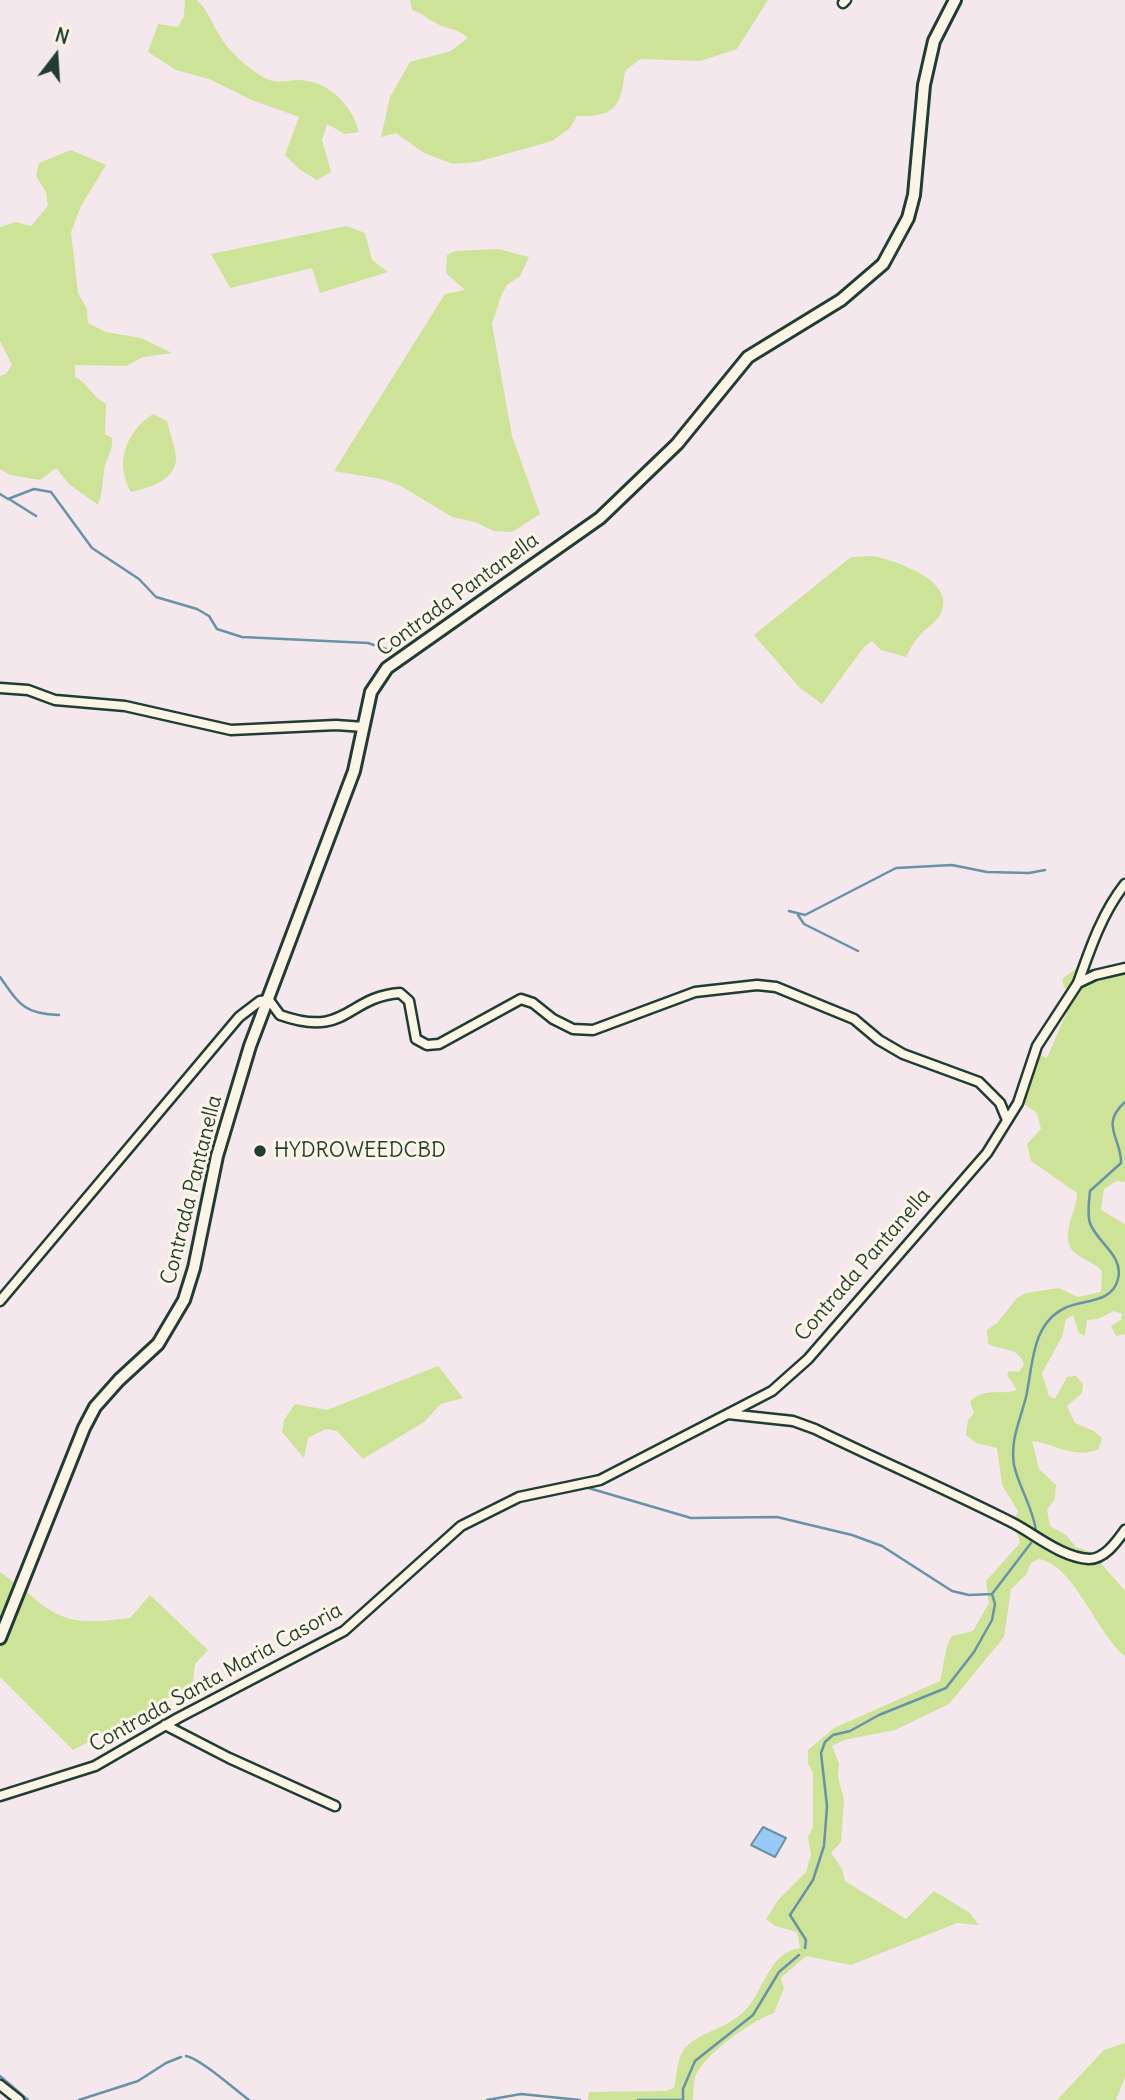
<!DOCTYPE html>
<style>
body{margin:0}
#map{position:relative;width:1125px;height:2100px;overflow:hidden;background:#f4e8ec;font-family:Delius,sans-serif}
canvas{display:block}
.north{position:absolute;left:21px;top:21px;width:70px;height:70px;-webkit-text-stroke:5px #fcf5e5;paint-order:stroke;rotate:17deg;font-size:19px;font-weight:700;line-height:28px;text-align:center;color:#1f3d34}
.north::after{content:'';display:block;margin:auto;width:24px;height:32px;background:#1f3d34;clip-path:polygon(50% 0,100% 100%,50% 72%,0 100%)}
</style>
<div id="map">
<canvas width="1125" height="2100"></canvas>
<div class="north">N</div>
</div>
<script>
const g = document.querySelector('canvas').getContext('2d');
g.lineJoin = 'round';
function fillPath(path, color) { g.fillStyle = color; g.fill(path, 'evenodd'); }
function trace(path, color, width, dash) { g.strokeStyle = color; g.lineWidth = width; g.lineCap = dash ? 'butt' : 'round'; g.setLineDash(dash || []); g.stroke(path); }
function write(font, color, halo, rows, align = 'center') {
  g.font = font + ' Delius,sans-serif'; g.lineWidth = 6; g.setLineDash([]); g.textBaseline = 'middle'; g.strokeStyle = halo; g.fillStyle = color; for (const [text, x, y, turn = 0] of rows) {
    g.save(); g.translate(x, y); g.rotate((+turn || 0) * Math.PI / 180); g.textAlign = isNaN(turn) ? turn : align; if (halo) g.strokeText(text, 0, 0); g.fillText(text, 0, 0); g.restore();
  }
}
const green = new Path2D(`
 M185,0H197C208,10 212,24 220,36C228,51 252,72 267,79C278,84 288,80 299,80C329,81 352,105 359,132L345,134L327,124L322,140L331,172L317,180L299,169L285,155L299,117L252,100L209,79L176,70L148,52L158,24L178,27L184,16Z
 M410,0H768L737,49L700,61L640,59L625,71C621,107 615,117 577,116L570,128L552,141L477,162L453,164L424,153L396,133L381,137L390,97L410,62L451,51L468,38C458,28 444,29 432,21C424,16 421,13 412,10Z
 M71,150L106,165L81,206L71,232L78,293L87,309L88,323L106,332L141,338L172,353L143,357L126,366L75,365V377C88,383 92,397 106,404L105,434L112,438C113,455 105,459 104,471C102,484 103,492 98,505L69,484L56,468L40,480L10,475L0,469V376L6,374L12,365L0,341V227L16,222L31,226L48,206L46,192L36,176L39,163Z
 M347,226L365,233L372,260L388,272L320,293L312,268L230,288L211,254Z
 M498,249L529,257L520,276L507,285L501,296L492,324L512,436L540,514L512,532L494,531L475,522L452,517L401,486L381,479L334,471L445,294L465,290L446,273L447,255L455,251Z
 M153,414L167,421C169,432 176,448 176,458C176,481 148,488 131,492C114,462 126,432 153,414Z
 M873,556C896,561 959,581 940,615C935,624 927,627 921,634C915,640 910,649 906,657L881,650L872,641L864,647L822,704L800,688L754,635L851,557Z
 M1125,962V1182L1116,1181L1104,1189L1101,1210L1125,1224V1334L1116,1336L1111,1326L1121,1320L1122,1314L1114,1311L1098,1319L1087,1320L1085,1336L1079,1333L1073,1315L1066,1319L1062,1337L1042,1373L1049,1396L1055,1399L1067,1377L1076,1376L1083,1384L1082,1393L1067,1406L1075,1423L1094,1431L1102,1438L1099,1449C1075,1460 1054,1443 1032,1441L1039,1469L1056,1485L1055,1499L1047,1510L1050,1526L1066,1535L1076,1547L1091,1552L1125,1591V1656C1094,1630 1075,1566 1039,1559L1031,1563L1026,1575L1011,1589L1004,1637L949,1704L895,1730L844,1740L832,1746L839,1764L838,1777L844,1800L841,1842L831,1853L842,1869L845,1881L906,1919L934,1891L970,1913L979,1925L957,1923L851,1965L806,1956L781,1978L784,1988L774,2013C753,2020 701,2056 695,2078C693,2085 694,2093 693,2100H588L589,2092L666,2091L674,2088C678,2074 676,2057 686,2047C704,2029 729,2030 749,2006C766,1984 770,1953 800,1948L797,1932L775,1926L766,1919L778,1900L806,1872L811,1855L808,1837L813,1827V1773L808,1764V1750L834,1728L940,1681C944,1667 944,1647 952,1636L973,1631L989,1603L986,1581L1020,1543L1014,1521L1018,1511L1002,1485L997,1448L976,1443L966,1435L968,1420L974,1413L970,1402C983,1386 1001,1396 1017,1390L1007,1375L1009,1371L1019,1372L1024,1364C1017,1346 1003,1351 988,1344L987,1330L997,1323L1017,1298L1026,1293L1059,1288L1078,1297L1101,1292L1102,1271C1094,1262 1083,1260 1074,1252C1058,1236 1078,1210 1077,1193L1031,1161L1027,1144L1041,1129L1037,1113L1024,1104V1095L1037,1054L1047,1058L1073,998L1064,987L1062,979L1081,965L1085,976Z
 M438,1366L463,1398L441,1404L424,1422L363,1459L337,1431L326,1429L308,1438L304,1458L282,1432L284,1420L295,1404L327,1410Z
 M0,1572L16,1584L0,1620Z
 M23,1588C61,1625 79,1624 130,1618L150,1595L208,1650L195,1664L193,1681L184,1690L150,1707L123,1729L104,1734L73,1750L0,1677V1646Z
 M1125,2043V2077L1116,2100H1057L1104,2050Z`);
const water = new Path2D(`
 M763,1827L786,1838L775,1857L751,1845Z`);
const stream = new Path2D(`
 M0,494L8,499L34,489L51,492L92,548L139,579L156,597L197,609L209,616L217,629L242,637L368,643L392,651
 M9,499L36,516
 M789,911L805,915L896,868L952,865L987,872L1029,873L1045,870
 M798,915L804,924L858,951
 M0,977C19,1004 24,1014 59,1015
 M585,1487L691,1518L777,1517L852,1535L882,1546L952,1591L969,1595L992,1594
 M1036,1531C1033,1507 1019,1488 1014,1465C1010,1440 1020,1421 1026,1397C1033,1366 1031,1324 1065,1308C1082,1299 1112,1304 1118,1279C1124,1255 1097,1243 1090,1223C1087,1214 1089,1201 1090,1191L1121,1163C1122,1139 1099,1125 1125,1102
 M805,1948L806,1940L790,1915L813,1880L824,1846L827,1806L821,1753L825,1742L833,1735L850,1731L879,1715L946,1688L974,1652L992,1620L995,1604L992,1594L1031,1543
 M186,2056C201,2059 234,2089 249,2100
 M0,2076L28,2100
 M79,2100L138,2081L166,2063L181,2057
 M487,2100L521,2094L580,2100
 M638,2100H683
 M683,2100V2089L695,2061L753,2015L779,1972L799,1955`);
const minor = new Path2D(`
 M843,3L846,0
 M0,688L28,690L55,700L125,706L231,730L336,725L364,727
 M1078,983C1090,949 1102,913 1125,884
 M0,1301L239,1017L260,1001L269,1000L280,1015C347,1039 346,997 400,993L409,1001L416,1039L427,1045L439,1044L521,999L533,1003L553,1019L573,1029L593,1030L695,992L757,985L776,987L854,1019L879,1040L903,1054L979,1082L1000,1103L1007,1120
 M728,1414L793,1421L815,1429C880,1461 948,1490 1013,1523C1036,1535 1061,1557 1089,1559C1105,1559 1117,1541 1125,1530
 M165,1725L229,1758L335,1806
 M0,1796L95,1766L178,1718L344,1631L461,1526L519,1497L600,1480L772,1391L808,1359L987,1153L1018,1103L1037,1046L1078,983L1095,975L1125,968
 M0,2085L19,2100`);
const tertiary = new Path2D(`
 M0,1638L84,1428L95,1407L119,1380L158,1344L184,1300L194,1268L217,1156L250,1046L354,771L371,692L387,668L600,518L677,444L748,357L841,300L883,264L908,218L914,195L924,85L934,41L955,0`);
const markers = [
 [260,1151,7,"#1f3d34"]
];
const streetNames = [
 ["Contrada Pantanella",458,595,-36],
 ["Contrada Pantanella",192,1190,-76],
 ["Contrada Pantanella",863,1265,-49],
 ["Contrada Santa Maria Casoria",216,1678,-29]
];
const poiNames = [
 ["HYDROWEEDCBD",274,1151]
];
fillPath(green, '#cce398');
fillPath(water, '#97caf4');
trace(water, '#6792a7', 2);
trace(stream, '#6792a7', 2.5);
trace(minor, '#1f3d34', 13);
trace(tertiary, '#1f3d34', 16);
trace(minor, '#fcf5e5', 8);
trace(tertiary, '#fcf5e5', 10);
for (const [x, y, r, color] of markers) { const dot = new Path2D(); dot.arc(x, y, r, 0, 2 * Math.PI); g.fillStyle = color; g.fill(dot); trace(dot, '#fcf5e5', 2.5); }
write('21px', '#1f3d34', '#fcf5e5', streetNames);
write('21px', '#1f3d34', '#fcf5e5', poiNames, 'left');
</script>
